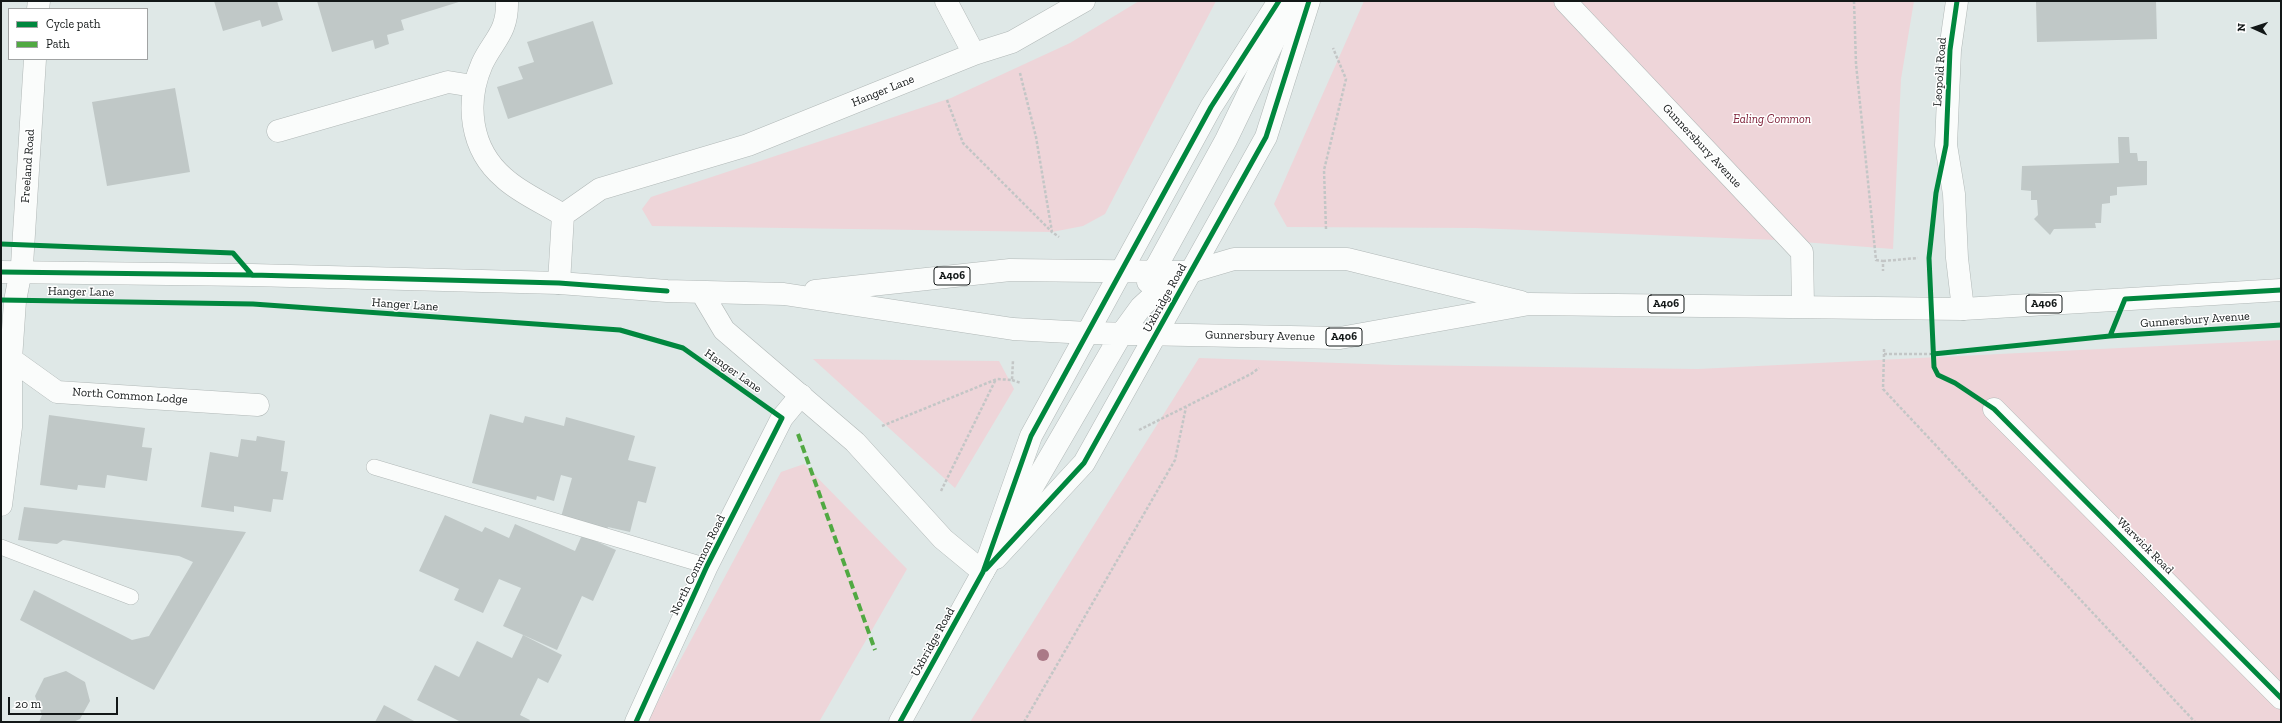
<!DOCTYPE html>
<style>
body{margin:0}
#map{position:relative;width:2282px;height:723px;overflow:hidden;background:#dfe8e7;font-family:"Zilla Slab",serif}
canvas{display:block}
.frame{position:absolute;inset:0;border:2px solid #131818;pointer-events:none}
.legend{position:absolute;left:8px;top:8px;width:140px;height:52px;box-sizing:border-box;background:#fff;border:1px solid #a1a3a3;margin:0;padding:5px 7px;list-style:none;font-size:12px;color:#131818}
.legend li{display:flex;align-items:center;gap:8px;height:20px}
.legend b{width:20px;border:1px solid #a1a3a3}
.north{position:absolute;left:2234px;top:8px;width:40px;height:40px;-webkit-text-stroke:3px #fff;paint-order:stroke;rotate:273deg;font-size:11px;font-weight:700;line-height:16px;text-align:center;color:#131818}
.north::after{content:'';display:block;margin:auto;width:14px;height:18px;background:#131818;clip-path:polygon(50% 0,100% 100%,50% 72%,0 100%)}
.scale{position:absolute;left:8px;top:697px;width:110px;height:18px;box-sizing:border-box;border:2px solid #131818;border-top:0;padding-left:5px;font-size:12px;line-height:14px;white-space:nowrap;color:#131818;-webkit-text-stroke:3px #fff;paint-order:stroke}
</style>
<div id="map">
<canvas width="2282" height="723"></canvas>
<div class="frame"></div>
<ul class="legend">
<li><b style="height:5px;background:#00873e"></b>Cycle path</li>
<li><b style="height:5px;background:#51a942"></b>Path</li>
</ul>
<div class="north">N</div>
<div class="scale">20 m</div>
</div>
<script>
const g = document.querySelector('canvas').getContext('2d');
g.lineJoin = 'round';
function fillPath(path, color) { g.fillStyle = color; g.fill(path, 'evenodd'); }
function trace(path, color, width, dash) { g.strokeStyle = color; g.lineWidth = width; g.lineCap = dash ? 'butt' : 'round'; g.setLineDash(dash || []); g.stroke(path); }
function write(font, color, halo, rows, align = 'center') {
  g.font = font + ' "Zilla Slab",serif'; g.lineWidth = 3; g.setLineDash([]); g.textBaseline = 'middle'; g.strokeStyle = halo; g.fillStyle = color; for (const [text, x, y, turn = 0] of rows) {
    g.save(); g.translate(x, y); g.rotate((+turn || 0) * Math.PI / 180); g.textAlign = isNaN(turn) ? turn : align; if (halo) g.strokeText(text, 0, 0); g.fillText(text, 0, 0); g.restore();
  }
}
const green = new Path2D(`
 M1139,1H1216L1105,214L1083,226L1052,232L652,226L642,209L651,197L951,98L1070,43Z
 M1364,1H1914L1901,79L1893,249L1777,240L1475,228L1287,227L1274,204Z
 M2281,340V722H970L1199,358L1395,365L1698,369Z
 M813,359L999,361L1014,389L955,488Z
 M804,464L907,569L819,722H647L781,472Z`);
const building = new Path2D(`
 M214,1H277L283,20L262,27L260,20L223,31Z
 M317,1H462L401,20L404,30L387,35L389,44L375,49L373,40L332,52Z
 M2044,1H2156L2157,39L2037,42L2036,2Z
 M593,21L613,84L508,119L497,87L523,79L518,67L534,62L527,42Z
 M175,88L190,172L107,186L92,102Z
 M2118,137H2129L2130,153H2137L2138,161H2147V185L2117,187V195L2110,196V203L2102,204L2101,223H2095L2096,228L2054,229L2050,235L2034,219L2038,215L2037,200H2031V191L2021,190L2022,166L2119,163Z
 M490,414L523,423L525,416L564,426L566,417L635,436L628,460L656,467L646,503L638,501L630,532L608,527L607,530L561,517L572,478L561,475L554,501L537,496L536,500L472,483Z
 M49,415L145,428L142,447L152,448L147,481L107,475L105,488L78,485L77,490L40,485Z
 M257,436L285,441L281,471L288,472L283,500L273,499L271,512L234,506V512L201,507L210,452L238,457L241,439L256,441Z
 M24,507L246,532L154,690L20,620L34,590L132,640L149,636L193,562L179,556L63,540L57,544L18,540Z
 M445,515L482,532L485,527L509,538L515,524L575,551L582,535L616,550L593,601L582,596L557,650L503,626L521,588L499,579L483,613L454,600L459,589L419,571Z
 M523,635L562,655L548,683L538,678L520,715L530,720L529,722H461L417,700L435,665L459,677L477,641L512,658Z
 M66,671L85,682L90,701L80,719L73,722H39L42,715L35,696L44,678Z
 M384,705L416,722H375Z`);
const path = new Path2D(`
 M1854,1L1856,64L1876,260L1883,261V271
 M1020,73L1036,137L1052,232L1059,237
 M947,100L963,143L1052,232
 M1326,229L1324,170L1346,79L1333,48
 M1883,261L1918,258
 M1884,349V354H1933
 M1884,354L1883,389L2195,722
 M1012,380L1021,383
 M882,426L997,379L1012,380L1013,360
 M1139,430L1251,374L1259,368
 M941,491L996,379
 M1024,722L1175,460L1186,407`);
const lane = new Path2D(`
 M374,467L707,566
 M1,547L131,597`);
const street = new Path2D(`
 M507,1C508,33 493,40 482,64C465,103 470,149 504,178C520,193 544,203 563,215
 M1565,1L1802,252L1803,305
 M1957,1L1950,50L1946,145L1954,194L1957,258L1963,309
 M38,9L39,1
 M278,131L448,82L473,86
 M11,359L57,392L258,405
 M1994,409L2281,698
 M1,505L11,427V359L15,301L22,265L35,59
 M636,722L707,566L782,418L801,395`);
const secondary = new Path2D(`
 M946,1L974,54
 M559,283L563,215L600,189L748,145L974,54L1012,42L1084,1`);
const primary = new Path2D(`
 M996,558L1084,463L1266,137L1309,1
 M900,722L983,572L1031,436L1211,107L1279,1`);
const highway = new Path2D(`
 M1,272L252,275L559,283L667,291L784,294L1013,329L1088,333L1340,338L1529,304L1963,309L2281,290
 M1148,282L1226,140L1293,1
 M815,291L1010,270L1187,272
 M702,293L724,330L855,442L943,539L983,572L1122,333L1141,307L1165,285L1190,272L1234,259H1347L1521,302`);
const quiet = new Path2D(`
 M798,434L875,650`);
const cycleway = new Path2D(`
 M1957,1L1950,50L1946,145L1936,193L1929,258L1934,367L1938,375L1955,383L1994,409L2281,698
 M1,244L233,253L252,275
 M1,272L252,275L559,283L667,291
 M1,300L253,304L620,330L683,348L782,418L707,566L636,722
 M2110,336L2125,299L2281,290
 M1933,354L2110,336L2281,325
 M986,569L1084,463L1266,137L1309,1
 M900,722L983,572L1031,436L1211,107L1279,1`);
const trees = [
 [1043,655]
];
const shields = [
 [952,276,36],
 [1666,304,36],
 [2044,304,36],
 [1344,337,36]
];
const shieldNames = [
 ["A406",952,276],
 ["A406",1666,304],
 ["A406",2044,304],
 ["A406",1344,337]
];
const streetNames = [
 ["Leopold Road",1940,72,-86],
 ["Hanger Lane",883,91,-22],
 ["Gunnersbury Avenue",1702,146,47],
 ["Freeland Road",28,166,-86],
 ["Hanger Lane",81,292,1],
 ["Uxbridge Road",1165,298,-61],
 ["Hanger Lane",405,305,4],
 ["Gunnersbury Avenue",2195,320,-4],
 ["Gunnersbury Avenue",1260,336,1],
 ["Hanger Lane",733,371,35],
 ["North Common Lodge",130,396,4],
 ["Warwick Road",2145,546,45],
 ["North Common Road",698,565,-64],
 ["Uxbridge Road",933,642,-61]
];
const parkNames = [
 ["Ealing Common",1772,120]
];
fillPath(green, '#eed5d9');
fillPath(building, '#c0c8c7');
trace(lane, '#b1b8b7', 16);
trace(street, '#b1b8b7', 23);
trace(secondary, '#b1b8b7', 23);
trace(primary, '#b1b8b7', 23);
trace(highway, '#b1b8b7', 23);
trace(path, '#c3c6c6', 2.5, [3, 2]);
trace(lane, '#fafcfb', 15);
trace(street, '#fafcfb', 22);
trace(secondary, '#fafcfb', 22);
trace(primary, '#fafcfb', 22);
trace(highway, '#fafcfb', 22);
trace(quiet, '#51a942', 4, [8, 4]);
trace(cycleway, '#00873e', 5);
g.fillStyle = '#aa7a87';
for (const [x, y] of trees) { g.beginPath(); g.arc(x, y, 6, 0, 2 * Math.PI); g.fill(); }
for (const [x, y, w] of shields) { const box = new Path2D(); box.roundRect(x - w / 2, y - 9, w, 18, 3); g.fillStyle = '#fff'; g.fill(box); trace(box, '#131818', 1); }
write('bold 11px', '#131818', null, shieldNames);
write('12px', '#131818', '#fff', streetNames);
write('italic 12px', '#7e2038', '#fff', parkNames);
</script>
